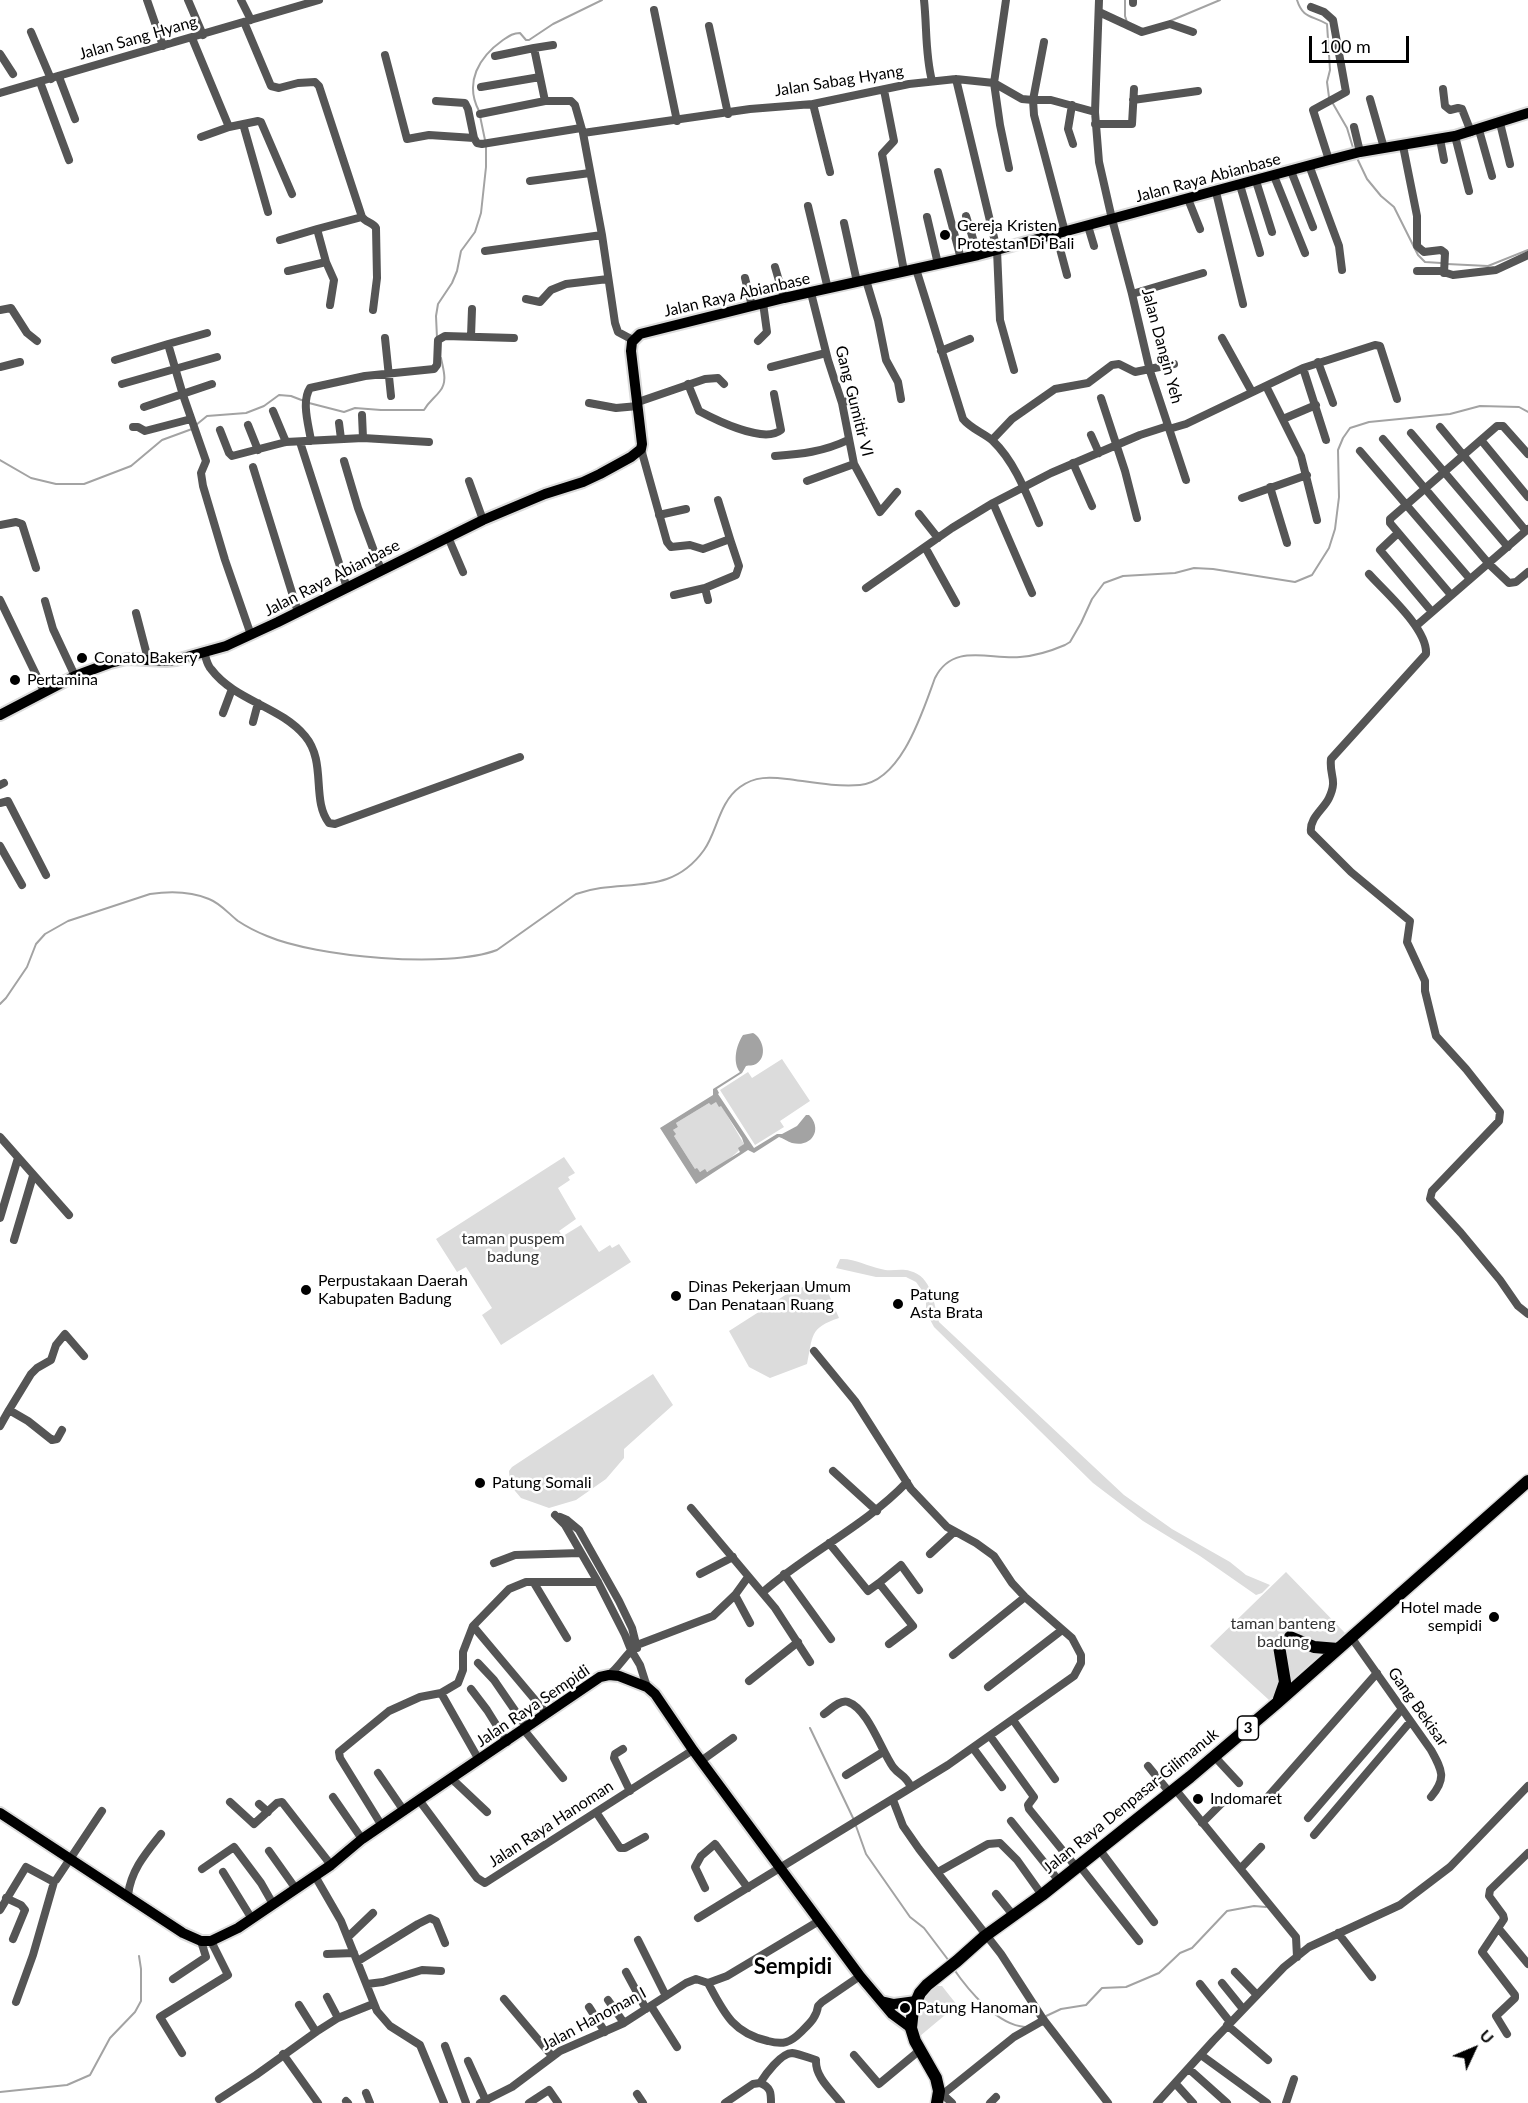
<!DOCTYPE html>
<style>
body{margin:0}
#map{position:relative;width:1528px;height:2103px;overflow:hidden;background:#fff;font-family:Lato,sans-serif}
canvas{display:block}
.north{position:absolute;left:1444px;top:2019px;width:60px;height:60px;-webkit-text-stroke:4px #fff;paint-order:stroke;rotate:46deg;font-size:16px;font-weight:700;line-height:24px;text-align:center;color:#000}
.north::after{content:'';display:block;margin:auto;width:21px;height:27px;background:#000;clip-path:polygon(50% 0,100% 100%,50% 72%,0 100%)}
.scale{position:absolute;left:1309px;top:36px;width:100px;height:27px;box-sizing:border-box;border:3px solid #000;border-top:0;padding-left:8px;font-size:18px;line-height:21px;white-space:nowrap;color:#000;-webkit-text-stroke:4px #fff;paint-order:stroke}
</style>
<div id="map">
<canvas width="1528" height="2103"></canvas>
<div class="north">U</div>
<div class="scale">100 m</div>
</div>
<script>
const g = document.querySelector('canvas').getContext('2d');
g.lineJoin = 'round';
function fillPath(path, color) { g.fillStyle = color; g.fill(path, 'evenodd'); }
function trace(path, color, width, dash) { g.strokeStyle = color; g.lineWidth = width; g.lineCap = dash ? 'butt' : 'round'; g.setLineDash(dash || []); g.stroke(path); }
function write(font, color, halo, rows, align = 'center') {
  g.font = font + ' Lato,sans-serif'; g.lineWidth = 5; g.setLineDash([]); g.textBaseline = 'middle'; g.strokeStyle = halo; g.fillStyle = color; for (const [text, x, y, turn = 0] of rows) {
    g.save(); g.translate(x, y); g.rotate((+turn || 0) * Math.PI / 180); g.textAlign = isNaN(turn) ? turn : align; if (halo) g.strokeText(text, 0, 0); g.fillText(text, 0, 0); g.restore();
  }
}
const green = new Path2D(`
 M782,1059L810,1101L780,1121L784,1127L755,1145L720,1090L748,1072L752,1078Z
 M716,1102L721,1105L744,1144C739,1153 714,1172 704,1172C699,1172 699,1171 695,1169L674,1136L673,1130L678,1127L676,1123L709,1103Z
 M564,1157L575,1173L568,1177L570,1180L558,1188L576,1219L559,1231L563,1236L581,1225L599,1252L610,1245L612,1248L619,1244L631,1262L501,1345L482,1315L492,1308L466,1267L457,1272L436,1239Z
 M840,1259C854,1258 867,1266 881,1269C890,1272 901,1268 910,1271C932,1276 934,1304 939,1322L1124,1495L1172,1529L1230,1562L1246,1575L1270,1585L1262,1593L1256,1595L1200,1556L1143,1521L1093,1483L934,1327L926,1312V1296L916,1282L906,1277H876L836,1268Z
 M813,1283H824L839,1318C809,1328 813,1336 807,1364L770,1378L749,1367L729,1331L790,1292Z
 M653,1374L673,1405L624,1449V1458L606,1479L576,1500L549,1508L521,1498L510,1485L509,1471L512,1467Z
 M1286,1572L1345,1633L1269,1700L1210,1646Z
 M934,1986H942L957,2005L920,2036C912,2015 920,2001 934,1986Z`);
const water = new Path2D(`
 M753,1033C763,1038 768,1057 756,1064C753,1066 749,1065 746,1066L742,1073L717,1089L719,1093L718,1094L754,1148L777,1134H782L797,1126L806,1115H809C823,1129 812,1148 792,1143C788,1142 783,1138 779,1137L754,1153L748,1150L696,1184L660,1128L713,1095V1089L740,1072C733,1064 735,1047 743,1035ZM716,1102L719,1107L721,1106L742,1138L744,1144L738,1148L740,1152L707,1172L705,1169L700,1172L697,1168L695,1169L674,1136L676,1134L673,1130L678,1127L676,1123L709,1103L711,1105Z`);
const stream = new Path2D(`
 M1125,0V16L1127,22
 M1297,0C1303,19 1312,15 1327,24L1330,70L1327,82L1329,97
 M1170,21L1220,0
 M1332,102L1347,128L1354,151
 M479,111C464,82 479,57 503,40C509,36 513,33 520,33L526,40H529L553,24L602,0
 M480,116L485,140
 M1356,156L1367,179L1381,196L1394,207L1418,255L1425,262L1441,263
 M1447,264L1488,266L1528,250
 M437,338L436,316L438,304L452,283L457,271L461,251L475,232L481,213L486,167V146
 M309,403L344,412L355,408L381,410H424C430,400 434,399 440,391C448,381 443,369 441,358
 M196,425L207,416L246,413L264,406L279,395L291,396L304,401
 M0,460L31,478L56,484H84L131,466L162,440L192,429
 M0,1004L6,998L27,967L36,944L45,934L68,921L150,894C170,891 190,891 209,899C220,903 229,914 238,921C247,927 257,932 267,936C316,957 447,969 497,950L576,894C623,877 669,899 704,850C717,832 719,802 740,787C755,776 770,777 787,779C811,782 836,787 860,785C902,781 923,710 935,678C953,642 990,660 1020,657C1035,656 1051,651 1065,645L1070,642L1081,623L1092,599L1104,583L1123,576L1175,573L1194,568L1213,569L1295,582L1312,575L1329,548L1335,529L1339,497L1338,450L1343,438L1350,428L1369,422L1450,414L1480,406L1519,407L1528,412
 M810,1728L854,1820
 M856,1826L866,1854L910,1917L924,1928L949,1961
 M953,1968C968,1990 997,2025 1025,2027
 M1044,2017L1061,2009L1086,2005L1102,1988L1126,1987L1159,1973L1180,1953L1192,1948L1227,1911L1254,1906L1266,1907
 M0,2092L67,2085L90,2075L110,2038L135,2012L141,2001V1969L139,1956`);
const minor = new Path2D(`
 M147,0L163,46
 M188,0L203,35
 M241,0L251,20
 M924,0C927,27 925,54 932,81
 M1006,0L994,83L1000,125L1009,168
 M1099,0L1095,112L1099,162L1112,219L1132,294L1150,371L1186,480
 M1133,0V3
 M1311,7L1324,12L1333,20L1346,92L1313,110L1329,160
 M654,10L677,121
 M1099,12L1142,32L1170,24L1193,32
 M244,22L271,86L279,88L298,83L315,82L319,86L362,217L317,229L326,262L288,271
 M709,26L728,114
 M31,32L51,79
 M192,38L229,127L258,121L261,122L292,194
 M1044,42L1033,100L1034,115L1065,232
 M534,48L553,45
 M0,54L13,74
 M385,55L407,139L429,135L474,138L477,143L482,144L581,128
 M495,56L534,48L545,101
 M59,77L75,119
 M956,79L997,250L1000,320L1014,370
 M40,82L69,160
 M481,87L540,77
 M1443,89L1445,106L1450,110L1458,108L1462,109L1471,132
 M884,90L894,141L882,154L904,271
 M0,93L319,0
 M1370,99L1384,148
 M1133,100L1198,91
 M436,101L465,103L468,109L474,138
 M813,104L830,172
 M1072,105L1068,129L1073,144
 M480,114L545,101H571L575,105L583,133L602,235L615,323L618,332L633,340
 M1500,123L1510,164
 M243,124L268,212
 M1095,124H1132L1134,89
 M1354,127L1360,152
 M1479,130L1492,176
 M583,133L750,109L813,104L909,84L956,79L994,83L1022,99L1033,100H1051L1095,112
 M1455,136L1469,191
 M201,137L229,127
 M1440,139L1444,160
 M1403,146L1417,216V246L1424,252L1441,250L1445,253L1444,273
 M1309,165L1339,246L1342,270
 M1291,171L1313,227
 M938,172L961,259
 M1274,176L1305,253
 M530,181L590,173
 M1256,181L1272,232
 M1240,185L1260,253
 M1216,192L1243,304
 M1188,199L1200,229
 M808,206L828,289
 M966,216L978,255
 M362,217C366,223 373,222 376,228L377,278L373,310
 M927,217L938,264
 M844,223L857,282
 M1088,226L1094,246
 M1056,234L1067,275
 M280,240L317,229
 M485,251L602,235
 M326,262L334,280L330,305
 M775,267L784,298
 M916,269L963,419C971,429 984,433 993,441C1015,462 1027,495 1039,523
 M1417,271H1440L1453,275L1496,270L1528,255
 M745,278L752,306
 M866,280L878,320L886,360L898,382L901,399
 M811,293L828,360L842,403L854,464L880,512L897,492
 M1132,294L1203,273
 M526,299L540,302L551,290L566,284L608,279
 M0,310L11,308L27,333L37,341
 M207,333L168,344L183,395L206,461L201,473L203,486L225,560L251,635
 M471,336L472,309
 M385,338L391,396
 M1222,338L1252,392
 M758,341L767,332L763,303
 M941,351L970,339
 M115,360L168,344
 M1318,362L1333,403
 M0,367L20,362
 M771,367L826,353
 M1303,368L1326,440
 M122,384L217,357
 M688,384L699,411C716,420 764,444 781,430L774,394
 M1266,386L1301,456L1317,520
 M1101,398L1125,471L1137,518
 M638,402L705,379L718,378L724,384
 M589,403L616,408L638,406
 M842,403L855,398
 M144,407L212,384
 M273,411L286,442
 M362,415L363,438
 M1283,419L1316,405
 M339,423L341,439
 M248,425L258,450
 M133,427H138L145,431L191,419
 M1440,427L1526,531
 M1169,429L1186,424L1303,368L1375,345L1380,346L1397,399
 M220,430L229,453L232,456L286,442L363,438L429,442
 M1411,433L1508,547
 M1091,435L1099,453
 M1383,439L1489,564L1509,583L1516,582L1528,572
 M992,440L1012,419L1055,389L1088,383L1112,365L1119,364L1135,372L1174,364
 M1481,440L1528,497
 M311,441C309,426 301,402 310,388L365,376L434,369L437,365L438,340L445,336L514,338
 M300,442L347,588
 M641,449L667,542L671,547L690,545L703,549L730,539L718,500
 M1360,451L1470,579
 M775,456C801,454 823,452 848,440
 M344,461L358,508L381,570
 M1073,463L1092,506
 M253,467L298,612
 M469,481L483,520
 M807,481L854,464
 M1270,487L1287,543
 M1242,498L1307,475
 M993,503L1032,593
 M919,514L938,538
 M659,515L686,509
 M0,525L16,522L22,524L36,568
 M1398,533L1380,550L1432,612
 M448,537L463,572
 M925,547L956,603
 M1369,574C1385,592 1428,629 1426,654L1331,759C1329,776 1338,779 1329,798C1324,809 1309,818 1311,832L1351,872L1410,921L1407,942L1425,981V991L1436,1036L1466,1069L1500,1112L1499,1121L1432,1191L1430,1199L1461,1233L1500,1280L1518,1306L1528,1314
 M705,588L708,600
 M866,588L952,528L993,503L1051,473L1140,435L1168,426
 M674,595L705,588L736,575L739,566L730,539
 M1451,595L1390,523V519L1497,426H1503L1528,454
 M0,600L44,691
 M45,601L53,629L75,676
 M136,613L148,659
 M1416,626L1528,529
 M204,652C206,658 207,665 211,669C235,701 280,706 305,736C327,762 311,800 329,823L335,824L520,757
 M223,713L232,689
 M253,722L258,703
 M0,785L4,783
 M0,803L8,801L46,875
 M0,846L22,885
 M0,1137L69,1215
 M0,1218L18,1158
 M14,1240L33,1176
 M9,1410L31,1374L37,1368L51,1360L56,1345L65,1334L84,1356
 M0,1426L9,1410L28,1421L52,1440L57,1439L62,1430
 M833,1471L877,1511
 M691,1508L775,1608L810,1662
 M555,1515L565,1525L598,1582L625,1635L631,1650L640,1665L647,1687
 M560,1517L567,1520L579,1530L619,1601L632,1628L637,1648
 M829,1543L868,1591L879,1583L913,1626L889,1644
 M930,1554L954,1532
 M494,1563L515,1555L580,1553
 M700,1574L733,1557
 M784,1574L831,1639
 M534,1583L567,1638
 M879,1583L901,1565L919,1590
 M763,1592C809,1552 865,1526 907,1482
 M735,1595L750,1623
 M473,1626L546,1713
 M1351,1637L1431,1750C1442,1770 1447,1778 1431,1797
 M953,1655L1025,1597
 M478,1663L494,1680L527,1728
 M609,1675C620,1666 626,1654 637,1645L713,1616L735,1595L748,1577
 M749,1681L798,1642
 M988,1687L1062,1630
 M471,1689L487,1710L507,1742
 M441,1693L479,1760
 M824,1714C830,1710 840,1699 848,1702C868,1709 881,1750 893,1767C900,1776 905,1774 911,1787
 M1013,1720L1055,1779
 M524,1730L563,1778
 M990,1736L1034,1797L1028,1805L1029,1809L1076,1867
 M973,1748L1002,1787
 M623,1749L615,1754L614,1758L630,1791
 M1214,1756L1239,1783
 M701,1761L733,1738
 M1148,1766L1170,1793
 M378,1773L404,1811
 M846,1775L883,1752
 M452,1779L487,1812
 M1175,1789L1296,1937L1297,1957
 M333,1797L362,1839
 M1266,1799L1377,1673
 M419,1800L477,1878L485,1883L693,1750
 M893,1800L903,1826L919,1849L1001,1954L1043,2019L1108,2103
 M230,1802L254,1824L277,1803L282,1802L331,1865
 M259,1804L268,1812
 M596,1812L620,1848H625L645,1837
 M1308,1818L1402,1709
 M1011,1821L1059,1881
 M1202,1823L1226,1799
 M382,1826L340,1758L339,1752L389,1711L420,1697L441,1693L458,1683L463,1670V1652L473,1626L509,1589L526,1582H598
 M1314,1835L1410,1722
 M1099,1849L1154,1922
 M269,1851L296,1889
 M1079,1865L1139,1941
 M1241,1868L1261,1847
 M202,1869L234,1847L261,1883L273,1904
 M223,1872L252,1919
 M938,1872L988,1844L1000,1843L1017,1860L1042,1895
 M315,1876L341,1921L377,2011L390,2026L420,2045L444,2103
 M705,1888L695,1867L701,1856L715,1844L748,1888
 M996,1894L1013,1915
 M128,1895C131,1870 146,1853 161,1834
 M6,1898L21,1905L25,1910L13,1939
 M0,1910L26,1867L52,1881L56,1880L102,1811
 M698,1918L948,1765L1074,1676L1081,1663V1655L1072,1638L1025,1597L1012,1583L994,1556L976,1543L947,1527L911,1489L855,1401L814,1351
 M1499,1929L1528,1964
 M1338,1933L1372,1977
 M348,1937L373,1913
 M638,1940L666,1996
 M327,1954L354,1953
 M358,1961L418,1924L430,1918L436,1921L445,1943
 M626,1972L646,2009
 M1235,1972L1257,1995
 M173,1979L206,1957L201,1941
 M708,1983C724,2013 733,2033 768,2041C783,2045 790,2043 801,2032C809,2024 817,2017 818,2006L822,2002L860,1976
 M1222,1983L1243,2009
 M367,1984L383,1982L422,1970L441,1971
 M1200,1984L1230,2022
 M327,1997L338,2018
 M504,1999L552,2056
 M608,2000L624,2023
 M16,2002L33,1955L54,1882
 M299,2005L316,2032
 M651,2006L677,2047
 M589,2007L605,2032
 M1227,2025L1268,2060
 M1507,2034L1496,2016L1515,1998V1995L1482,1952L1504,1919L1503,1915L1489,1896L1490,1890L1528,1853
 M445,2046L466,2103
 M182,2053L160,2017L228,1975L211,1941
 M283,2054L318,2103
 M854,2055L879,2084L920,2050
 M1201,2055L1267,2103
 M468,2061L486,2101
 M1189,2069L1227,2103
 M760,2083C765,2075 781,2053 792,2053C800,2054 809,2058 816,2060C815,2077 831,2090 841,2103
 M760,2083C771,2087 771,2093 771,2103
 M1175,2083L1193,2103
 M939,2091L952,2103
 M366,2093L370,2103
 M637,2094L643,2103
 M943,2094L1014,2037L1044,2020
 M219,2099L256,2075L316,2032L338,2018L373,2004
 M346,2101L348,2103
 M480,2103L512,2087L560,2051L624,2023L686,1983L696,1979L708,1983L727,1976L819,1921
 M529,2103L549,2090L558,2103
 M725,2103L753,2084L760,2083
 M990,2103L996,2097
 M1157,2103L1213,2041L1284,1967L1309,1947L1400,1905L1450,1867L1528,1786
 M1286,2103L1294,2079`);
const major = new Path2D(`
 M0,715L75,676L110,663L127,659L166,661L176,660L226,646L278,622L483,520L545,494L583,482L600,474L631,457L641,449L642,444L631,351L632,342L640,334L784,298L978,255L1329,160L1360,152L1455,136L1528,113
 M0,1813L183,1933L201,1941H211L238,1928L331,1865L362,1839L419,1800L600,1677L609,1675L619,1676L647,1687L655,1694L693,1750L860,1976L892,2014L911,2028
 M881,2001L894,2004L916,2001`);
const highway = new Path2D(`
 M1290,1637L1314,1647L1338,1649
 M1279,1699L1285,1682L1279,1646
 M937,2103L939,2091L936,2078L915,2041L911,2028L913,2009L920,1993L927,1985L957,1961L985,1936L1042,1895L1190,1777L1277,1703L1528,1481`);
const markers = [
 [945,235,6,"#000"],
 [82,658,6,"#000"],
 [15,680,6,"#000"],
 [306,1290,6,"#000"],
 [676,1296,6,"#000"],
 [898,1304,6,"#000"],
 [480,1483,6,"#000"],
 [1494,1617,6,"#000"],
 [1198,1799,6,"#000"],
 [905,2008,6,"#000"]
];
const shields = [
 [1248,1728,21]
];
const shieldNames = [
 ["3",1248,1728]
];
const streetNames = [
 ["Jalan Sang Hyang",138,38,-16],
 ["Jalan Sabag Hyang",839,81,-9],
 ["Jalan Raya Abianbase",1208,178,-15],
 ["Jalan Raya Abianbase",737,295,-13],
 ["Jalan Dangin Yeh",1162,346,75],
 ["Gang Gumitir VI",854,401,76],
 ["Jalan Raya Abianbase",332,578,-27],
 ["Jalan Raya Sempidi",533,1706,-34],
 ["Gang Bekisar",1418,1707,55],
 ["Jalan Raya Denpasar-Gilimanuk",1131,1801,-39],
 ["Jalan Raya Hanoman",551,1824,-33],
 ["Jalan Hanoman I",594,2019,-28]
];
const poiNames = [
 ["Gereja Kristen",957,226],
 ["Protestan Di Bali",957,244],
 ["Conato Bakery",94,658],
 ["Pertamina",27,680],
 ["Perpustakaan Daerah",318,1281],
 ["Kabupaten Badung",318,1299],
 ["Dinas Pekerjaan Umum",688,1287],
 ["Dan Penataan Ruang",688,1305],
 ["Patung",910,1295],
 ["Asta Brata",910,1313],
 ["Patung Somali",492,1483],
 ["Hotel made",1482,1608,"right"],
 ["sempidi",1482,1626,"right"],
 ["Indomaret",1210,1799],
 ["Patung Hanoman",917,2008]
];
const parkNames = [
 ["taman puspem",513,1239],
 ["badung",513,1257],
 ["taman banteng",1283,1624],
 ["badung",1283,1642]
];
const districtNames = [
 ["Sempidi",793,1967]
];
fillPath(green, '#dcdcdc');
fillPath(water, '#a3a3a3');
trace(stream, '#a3a3a3', 2);
trace(major, '#dbdbdb', 14);
trace(highway, '#dbdbdb', 15);
trace(minor, '#555', 8);
trace(major, '#000', 10);
trace(highway, '#000', 12);
for (const [x, y, r, color] of markers) { const dot = new Path2D(); dot.arc(x, y, r, 0, 2 * Math.PI); g.fillStyle = color; g.fill(dot); trace(dot, '#fff', 2); }
for (const [x, y, w] of shields) { const box = new Path2D(); box.roundRect(x - w / 2, y - 12, w, 24, 4.5); g.fillStyle = '#fff'; g.fill(box); trace(box, '#000', 1.5); }
write('bold 15px', '#000', null, shieldNames);
write('16px', '#000', '#fff', streetNames);
write('16px', '#000', '#fff', poiNames, 'left');
write('16px', '#333', '#fff', parkNames);
write('bold 22px', '#000', '#fff', districtNames);
</script>
